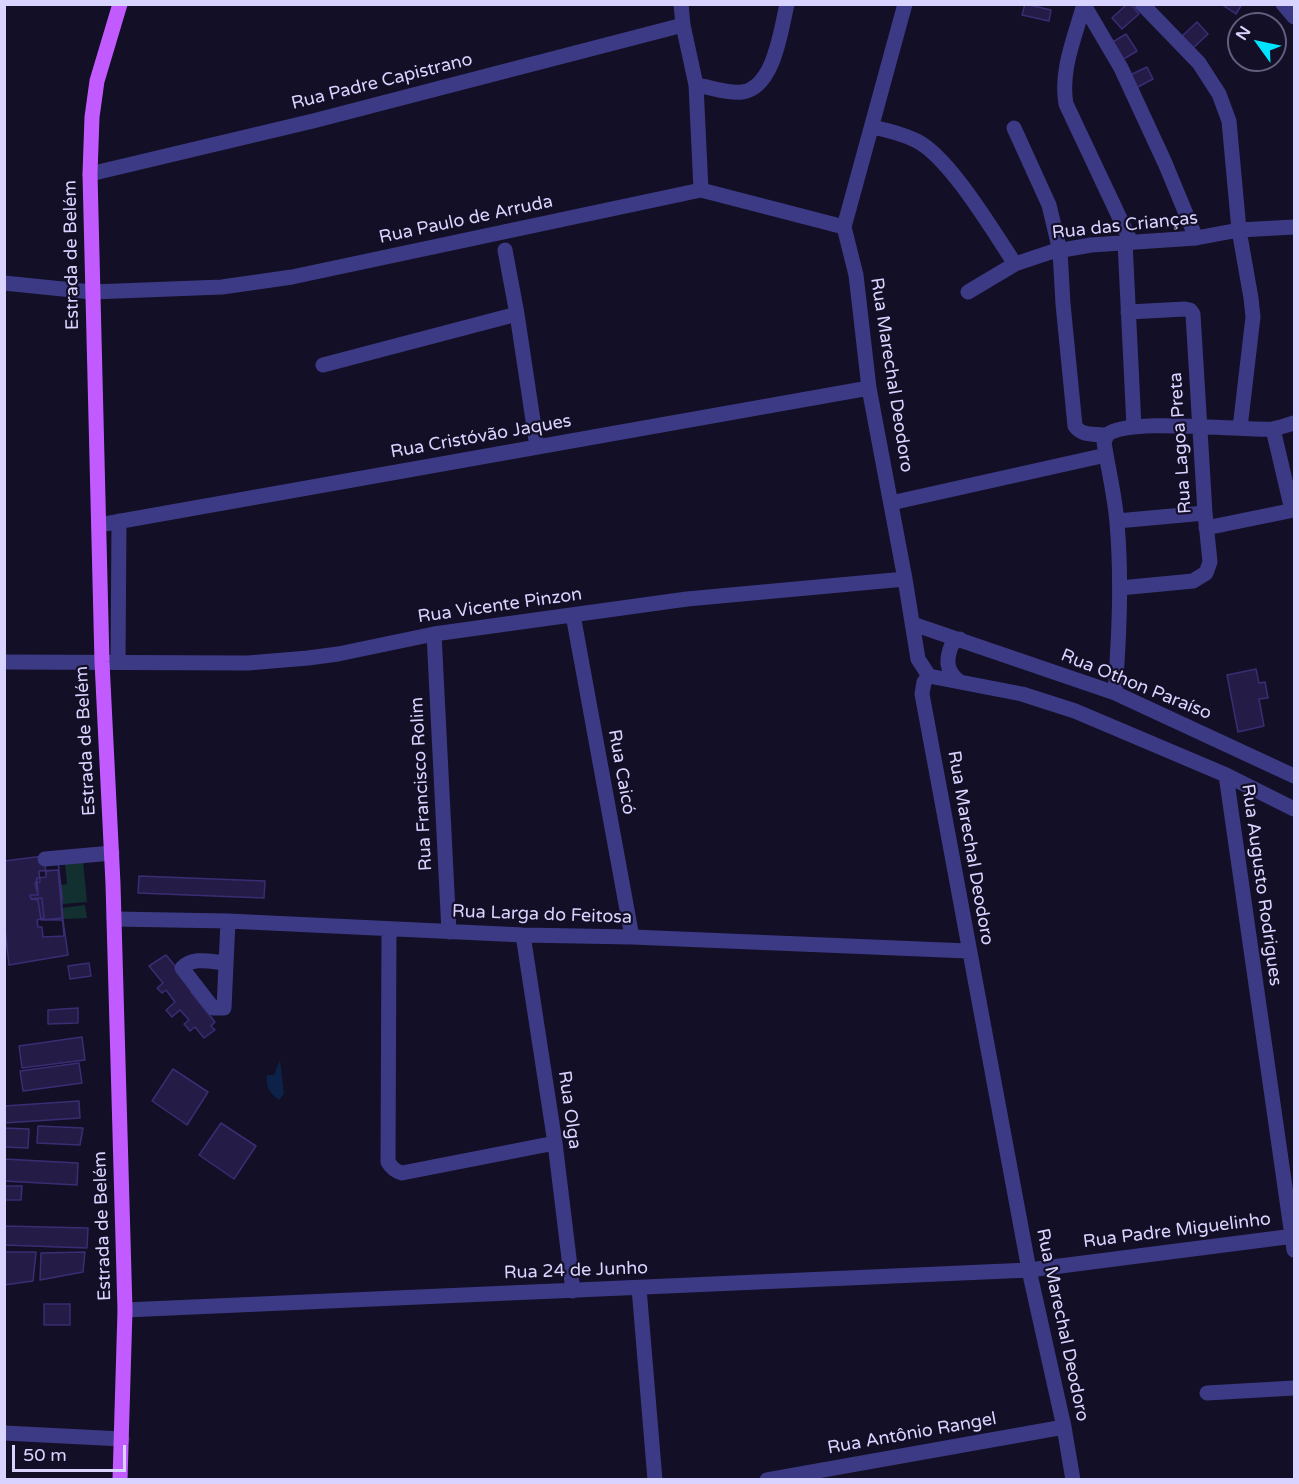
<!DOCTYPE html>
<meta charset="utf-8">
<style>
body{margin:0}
#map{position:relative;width:1299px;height:1484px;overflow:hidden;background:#130f26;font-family:"Varela Round",sans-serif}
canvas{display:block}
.frame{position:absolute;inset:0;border:6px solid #d9d4ff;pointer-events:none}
.north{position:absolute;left:1227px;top:12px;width:60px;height:60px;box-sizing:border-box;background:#130f26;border:2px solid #625e7d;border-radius:50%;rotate:303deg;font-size:16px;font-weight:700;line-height:24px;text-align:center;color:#d9d4ff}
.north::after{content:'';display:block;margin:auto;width:21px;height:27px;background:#00e5ff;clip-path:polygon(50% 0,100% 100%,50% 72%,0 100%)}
.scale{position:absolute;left:12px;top:1445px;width:114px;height:27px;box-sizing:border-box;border:3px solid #d9d4ff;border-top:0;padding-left:8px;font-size:18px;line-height:21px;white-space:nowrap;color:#d9d4ff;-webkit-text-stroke:4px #130f26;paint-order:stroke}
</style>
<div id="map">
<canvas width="1299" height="1484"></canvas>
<div class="frame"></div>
<div class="north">N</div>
<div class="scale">50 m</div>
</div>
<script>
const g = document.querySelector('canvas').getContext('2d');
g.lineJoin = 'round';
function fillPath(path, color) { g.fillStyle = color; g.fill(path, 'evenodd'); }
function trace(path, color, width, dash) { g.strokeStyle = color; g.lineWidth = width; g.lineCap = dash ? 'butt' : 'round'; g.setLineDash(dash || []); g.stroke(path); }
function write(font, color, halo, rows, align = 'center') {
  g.font = font + ' "Varela Round",sans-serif'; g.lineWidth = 4.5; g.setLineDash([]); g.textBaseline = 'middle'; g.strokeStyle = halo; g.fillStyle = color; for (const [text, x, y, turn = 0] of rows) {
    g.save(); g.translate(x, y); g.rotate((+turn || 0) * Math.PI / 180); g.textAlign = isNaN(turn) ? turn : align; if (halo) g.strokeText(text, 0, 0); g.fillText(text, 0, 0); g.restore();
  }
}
const green = new Path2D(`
 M83,860L87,902L63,904L60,885L67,884L65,863Z
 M85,905L87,918L63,919V913L62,918L47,910Z`);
const water = new Path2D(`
 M280,1060L284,1094L279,1100C270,1093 265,1086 267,1075H274Z`);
const building = new Path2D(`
 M1025,4L1051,10L1049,21L1022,15Z
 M1127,4H1131L1139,14L1122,29L1112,18Z
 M1221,4H1242L1236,14Z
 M1197,22L1208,34L1191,50L1180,38Z
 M1126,34L1137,51L1122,60L1111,43Z
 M1147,67L1153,79L1136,88L1130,75Z
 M1256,669L1259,683L1265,682L1268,698L1259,699L1264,726L1238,732L1227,675Z
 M44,856L58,862L59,870L46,871V877L37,878L38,895H30L31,899L38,900L41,920H63L68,955L9,965L4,919V861Z
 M58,862L62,896V918L41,920L44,918L42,898L31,899L30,895H38L36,882L37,878L46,877L45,863Z
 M58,870L64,936L43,937L42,927H38L37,920L44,918L42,898L31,899L30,895H38L35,883L40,882L39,871Z
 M59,870L63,920H41L38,900L31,899L30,895H38L37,878L46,877V871Z
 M139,876L265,881L264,898L138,893Z
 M166,955L194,989L191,992L215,1022L211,1026L215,1030L204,1038L195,1027L190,1031L184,1024L189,1020L180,1010L172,1017L166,1010L175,1002L166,990L162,993L157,988L163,983L149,966Z
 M89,963L91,976L70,979L68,966Z
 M78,1008V1023L48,1024V1010Z
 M82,1037L85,1060L22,1068L19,1046Z
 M79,1063L82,1083L23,1091L20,1071Z
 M173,1069L208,1092L187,1125L152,1101Z
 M79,1101L80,1118L4,1123V1106Z
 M221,1123L256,1146L234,1179L199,1155Z
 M38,1126L83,1128L80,1145L37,1143Z
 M4,1128L29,1129L28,1148L4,1147Z
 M4,1159L78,1163L77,1185L4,1181Z
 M4,1186H22L21,1200H4Z
 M4,1226L88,1228L87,1248L4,1245Z
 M4,1252H36L33,1281L4,1285Z
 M85,1252L83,1272L40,1280L41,1253Z
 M44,1304H70V1325H44Z`);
const minor = new Path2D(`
 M681,4L683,25L696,85L701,190
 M1084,4C1075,37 1060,70 1066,104L1131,242
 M1142,4L1199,63L1219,94L1229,121L1239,230L1251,298L1253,317L1240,428
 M1283,4L1294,17
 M1084,5L1121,68L1165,163L1196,238
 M696,85C710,87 728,94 742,92C774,88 781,30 787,4
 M872,127C887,130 903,134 917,141C950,158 993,231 1015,264
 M1014,128L1049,205L1060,251L1063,304L1075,426C1081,436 1096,434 1107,435
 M90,174L313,121L683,25
 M844,227L856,275L869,388L905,579L918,659L929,676
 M844,227L905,4
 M1125,242L1134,427
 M505,250L517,314L537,447
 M4,283L92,292L222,287L292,277L701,190L844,227
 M968,292L1015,264L1051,252L1091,245L1196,238L1239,230L1294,227
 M323,365L517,314
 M1273,429L1292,510
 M1107,435L1104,442C1108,469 1115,496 1117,523C1122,580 1119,637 1115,693
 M1107,435C1127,417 1241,431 1272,429C1280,428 1287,425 1294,423
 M891,503L1106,455
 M1117,521L1205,513
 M99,525L869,388
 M1206,528L1294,510
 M1120,588L1193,581L1206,573L1210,562L1205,513L1193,314L1190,310L1185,309L1128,312
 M573,615L632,937
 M913,624L1115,693L1294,776
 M434,634L449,932
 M4,662L248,663L308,658L338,654L434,634L687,599L905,579
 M118,662L119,521
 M929,676L924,682L922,694L1029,1270L1064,1427L1073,1480
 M929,676L1022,694L1075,711L1226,775L1294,809
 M960,682C945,671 946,659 952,644L960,639
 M1226,775L1294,1250
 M45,859L112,853
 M114,919L228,921L523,935L632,937L968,951
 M389,930L388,1162C392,1168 395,1171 402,1173L555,1143
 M523,935L555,1143L573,1291
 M226,963C212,962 193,956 182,968L213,1008H224L228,921
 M639,1288L655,1480
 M125,1310L1029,1270L1294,1236
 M1207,1393L1294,1388
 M4,1433L122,1439
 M767,1480L1064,1427`);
const major = new Path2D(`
 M120,4L97,81L92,117L90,174L102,662L113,884L125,1310L120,1480`);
const streetNames = [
 ["Rua Padre Capistrano",382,82,-14],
 ["Rua Paulo de Arruda",466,220,-12],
 ["Rua das Crianças",1125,226,-6],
 ["Estrada de Belém",72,255,-91],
 ["Rua Marechal Deodoro",891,375,81],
 ["Rua Cristóvão Jaques",481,437,-10],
 ["Rua Lagoa Preta",1181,443,-94],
 ["Rua Vicente Pinzon",500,606,-8],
 ["Rua Othon Paraíso",1136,685,22],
 ["Estrada de Belém",86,741,-93],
 ["Rua Caicó",621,772,80],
 ["Rua Francisco Rolim",422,784,-93],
 ["Rua Marechal Deodoro",970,848,80],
 ["Rua Augusto Rodrigues",1261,885,82],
 ["Rua Larga do Feitosa",542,915,2],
 ["Rua Olga",569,1110,82],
 ["Estrada de Belém",103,1226,-92],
 ["Rua Padre Miguelinho",1177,1231,-7],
 ["Rua 24 de Junho",576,1271,-2],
 ["Rua Marechal Deodoro",1062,1325,78],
 ["Rua Antônio Rangel",912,1434,-10]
];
fillPath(green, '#12302f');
fillPath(water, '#0c2248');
fillPath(building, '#241b47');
trace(building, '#3b2d73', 1.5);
trace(minor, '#3d3a85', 15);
trace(major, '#c25bff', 15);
write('18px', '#d9d4ff', '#130f26', streetNames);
</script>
